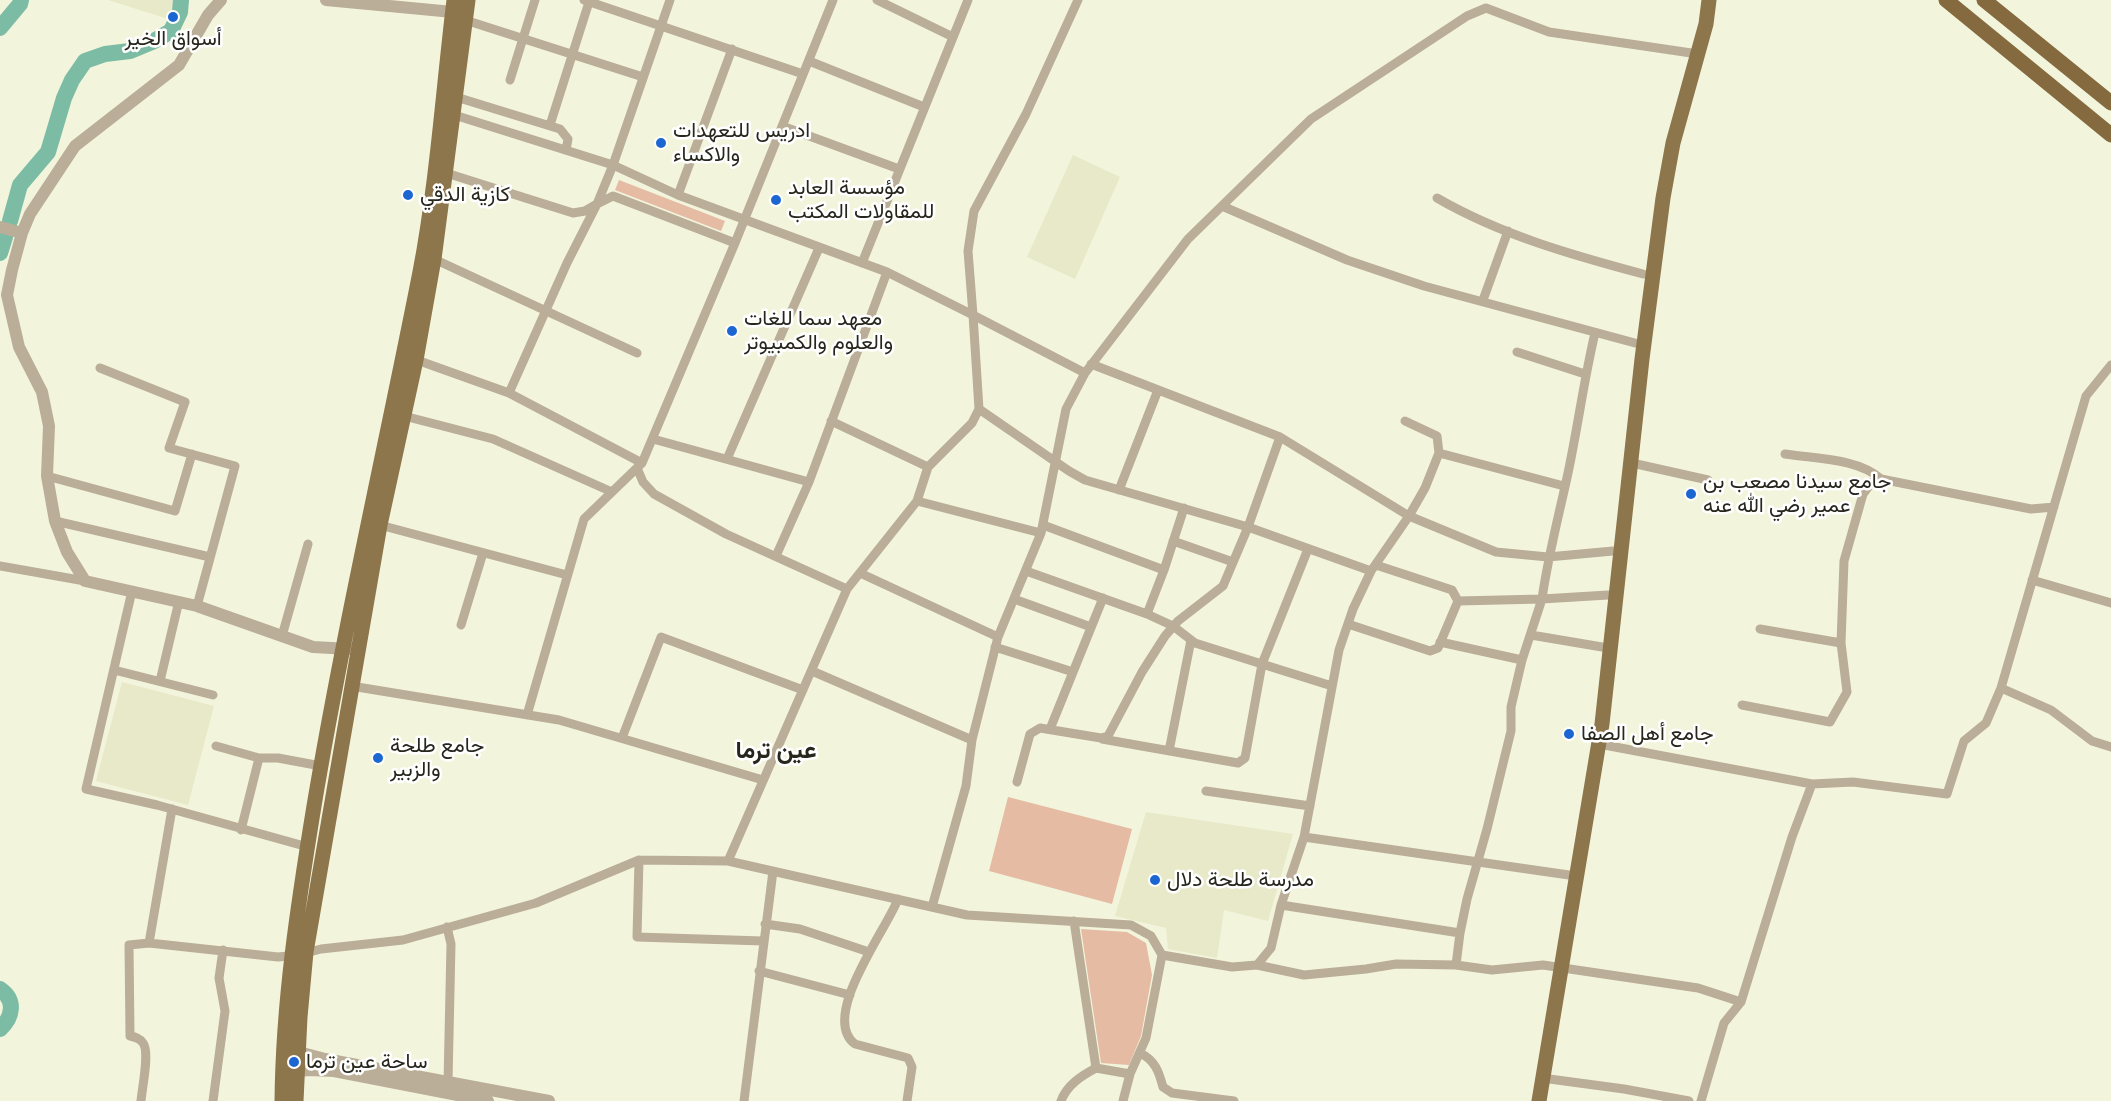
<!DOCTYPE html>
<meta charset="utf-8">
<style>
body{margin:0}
canvas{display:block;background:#f3f4dc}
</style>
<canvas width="2111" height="1101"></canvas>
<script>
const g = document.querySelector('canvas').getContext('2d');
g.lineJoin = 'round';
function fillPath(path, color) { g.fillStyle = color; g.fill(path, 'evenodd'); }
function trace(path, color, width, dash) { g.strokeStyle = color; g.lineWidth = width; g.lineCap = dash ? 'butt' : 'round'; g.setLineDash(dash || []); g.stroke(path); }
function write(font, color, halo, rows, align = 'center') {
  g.font = font + ' "Roboto Serif",Vazirmatn,serif'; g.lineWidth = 5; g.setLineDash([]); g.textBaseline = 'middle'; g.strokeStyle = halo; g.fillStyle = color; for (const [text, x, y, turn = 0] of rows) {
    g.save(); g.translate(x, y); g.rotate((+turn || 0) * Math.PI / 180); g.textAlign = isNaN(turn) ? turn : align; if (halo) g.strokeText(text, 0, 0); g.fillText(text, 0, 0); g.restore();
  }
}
const built = new Path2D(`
 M108,0H184L181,23Z
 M1073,155L1120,177L1075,279L1027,257Z
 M122,682L214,706L188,805L96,781Z
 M1146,812L1293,834L1268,921L1224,910L1217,958L1168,949L1166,928L1115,916Z`);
const green = new Path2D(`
 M619,180L725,221L721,231L615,190Z
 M1008,797L1132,829L1112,904L989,871Z
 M1081,929L1127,932L1146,943L1152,975L1141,1036L1129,1065L1101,1063Z`);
const river = new Path2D(`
 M0,28L20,4L21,0
 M10,221L20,185L48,152L64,98L72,80L85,61L105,54L130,51L154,41L171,31L180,12L181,0
 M0,253L5,237
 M0,989C16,1000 13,1017 0,1029`);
const minor = new Path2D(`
 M584,0L803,74
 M877,0L953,37
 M1078,0L1026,114L974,211L968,251L973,315L1085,373
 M465,20L643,77
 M809,61L924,107
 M510,80L535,0
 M456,97L560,129L568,139L566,150
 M448,113L613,165L678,195L887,272L973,315L979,409L1069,471L1085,480L1248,527L1280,437
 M550,125L589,2
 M782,126L899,169
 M443,172L573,213L585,211L597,204L613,165L670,0
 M678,195L732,49
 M1437,198C1501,235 1572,255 1643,274
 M1222,206L1347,260L1424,286L1635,343
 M434,259L637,353
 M862,263L968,0
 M1483,300L1508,231
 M1595,333C1584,379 1578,426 1568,473C1559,515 1548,556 1542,599L1608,595
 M1517,352L1585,374
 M414,359L509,393L642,463
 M1091,364L1280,437L1409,516L1496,552L1548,557L1613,551
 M100,368L185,402L169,448L235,466L197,606
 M509,393L567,263L597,204L613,196L735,243
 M404,416L493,439L612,492
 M831,421L928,467
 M653,439L809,482
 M1439,453L1564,486
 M1785,454C1816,459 1857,458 1881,479
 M727,459L819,248
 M1632,463L1708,480
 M637,468L643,482L654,494L726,534L847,589
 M47,476L175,511L192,454
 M1119,490L1158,390
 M917,501L928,467L972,423L979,409
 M55,521L210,557
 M376,524L567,575
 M1043,525L1164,570
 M1173,541L1233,562
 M776,556L809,482L887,272
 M0,566L85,581
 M1026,571L1147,614L1173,626L1195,643L1332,686
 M860,573L998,637
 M2032,580L2111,603
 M132,591L86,789L157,805L308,847
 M1014,599L1091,627
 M1147,614L1164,570L1184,508
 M1348,624L1430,651L1438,648L1458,601L1452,590L1376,565
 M461,625L483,553
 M1760,629L1841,643
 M1531,635L1602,647
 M282,636L308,544
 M1440,642L1522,660
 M995,647L1073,672
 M114,670L213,695
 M812,671L972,740
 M160,681L179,601
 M351,686L559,720L763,780
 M2001,688L2051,710L2092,741L2111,747
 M1742,705L1830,722L1847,692L1841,643L1844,561L1863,494L1872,482L1881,479L2031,509L2054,507
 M527,715L584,519L642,463L735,243L833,0
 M1050,729L1103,598
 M622,738L661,637L803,690
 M1102,739L1238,763L1245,758L1262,664L1308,549
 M1599,744L1812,784
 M216,746L259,758H278L321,766
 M1169,751L1191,640
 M1017,782L1030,734L1040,728L1101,738L1108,736L1142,672L1165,636L1178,621L1223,586L1248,527L1371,571
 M1206,791L1310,806
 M241,830L259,758
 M1304,837L1576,876
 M639,860L637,937L763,941
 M728,861L847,589L917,501L1041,533
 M898,899C887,929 819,1017 855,1044L908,1058L912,1067L907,1101
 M1281,905L1460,933
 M932,907L966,786L972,740L998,637L1041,533L1066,409L1085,373L1188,239L1311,119L1467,16L1486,8L1549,32L1698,54
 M1074,921L1096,1068
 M765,924L800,929L869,952
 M447,927L451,944L448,1082
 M149,943L172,809
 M1257,965L1304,975L1366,969L1396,964L1456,965L1492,970L1543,965L1698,988L1741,1002
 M1456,965L1460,933L1467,899L1487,829L1511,731V707L1522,660L1542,599L1458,601
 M759,971L850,995
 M1140,1053C1155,1060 1159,1072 1163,1087L1172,1093L1234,1101
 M1542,1078L1624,1089L1689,1101
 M141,1101C142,1088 150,1052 143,1043C140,1038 135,1037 130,1036L129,945L149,943L278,957L298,955L321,949L403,940L536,903L639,860L728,861L967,915L1131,925L1151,936L1162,955L1232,967L1257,965L1271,948L1281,905L1304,837L1339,650L1353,609L1371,571L1409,516L1425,488L1439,453L1437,436L1405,421
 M213,1101L225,1011L219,978L223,950
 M744,1101L773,871
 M1061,1101C1067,1085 1081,1076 1096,1068L1130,1074
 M1123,1101L1130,1074L1146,1038L1162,955
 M1701,1101L1724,1023L1741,1002L1792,837L1812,784L1853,782L1947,794L1964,741L1986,723L2001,688L2086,396L2111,365`);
const tertiary = new Path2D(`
 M221,0L208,15L179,65L75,146L30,214L22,233L12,270L7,295L19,347L42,392L49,426L47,476L55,521L67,552L85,581L197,606L313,647L350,649
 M326,0L453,12
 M0,227L22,233
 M291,1050L325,1059L549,1101
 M289,1072L309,1070L334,1071L488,1101`);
const primary = new Path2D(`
 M282,1101C283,1001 298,904 314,806C344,627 385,450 420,272C437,183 443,91 454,0
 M296,1101L300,1017L306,952L380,525L416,360L434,259L468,0
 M1539,1101L1602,724L1642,359L1663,198L1673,143L1706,24L1709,0`);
const trunk = new Path2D(`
 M1946,0L2111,135
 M1984,0L2111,103`);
const markers = [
 [173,17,6,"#1b66d1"],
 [661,143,6,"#1b66d1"],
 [408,195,6,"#1b66d1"],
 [776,200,6,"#1b66d1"],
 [732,331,6,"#1b66d1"],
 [1691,494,6,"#1b66d1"],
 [1569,734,6,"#1b66d1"],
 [378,758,6,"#1b66d1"],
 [1155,880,6,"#1b66d1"],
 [294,1062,6,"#1b66d1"]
];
const poiNames = [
 ["أسواق الخير",173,39,"center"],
 ["ادريس للتعهدات",673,131],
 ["والاكساء",673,155],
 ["مؤسسة العابد",788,188],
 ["للمقاولات المكتب",788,212],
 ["كازية الدقي",420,195],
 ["معهد سما للغات",744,319],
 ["والعلوم والكمبيوتر",744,343],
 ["جامع سيدنا مصعب بن",1703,482],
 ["عمير رضي الله عنه",1703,506],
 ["جامع أهل الصفا",1581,734],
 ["جامع طلحة",390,746],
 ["والزبير",390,770],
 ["مدرسة طلحة دلال",1167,880],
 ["ساحة عين ترما",306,1062]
];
const quarterNames = [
 ["عين ترما",776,751]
];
fillPath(built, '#e7e9c9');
fillPath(green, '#e5bba4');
trace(river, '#7cbca5', 16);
trace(minor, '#bbae98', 9);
trace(tertiary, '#bbae98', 12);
trace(primary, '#8d754c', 15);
trace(trunk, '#846a3e', 15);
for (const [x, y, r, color] of markers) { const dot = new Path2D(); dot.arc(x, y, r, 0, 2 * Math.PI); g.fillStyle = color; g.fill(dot); trace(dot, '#fff', 2); }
write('21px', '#26261d', '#fff', poiNames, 'left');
write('bold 24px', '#26261d', '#fff', quarterNames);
</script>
